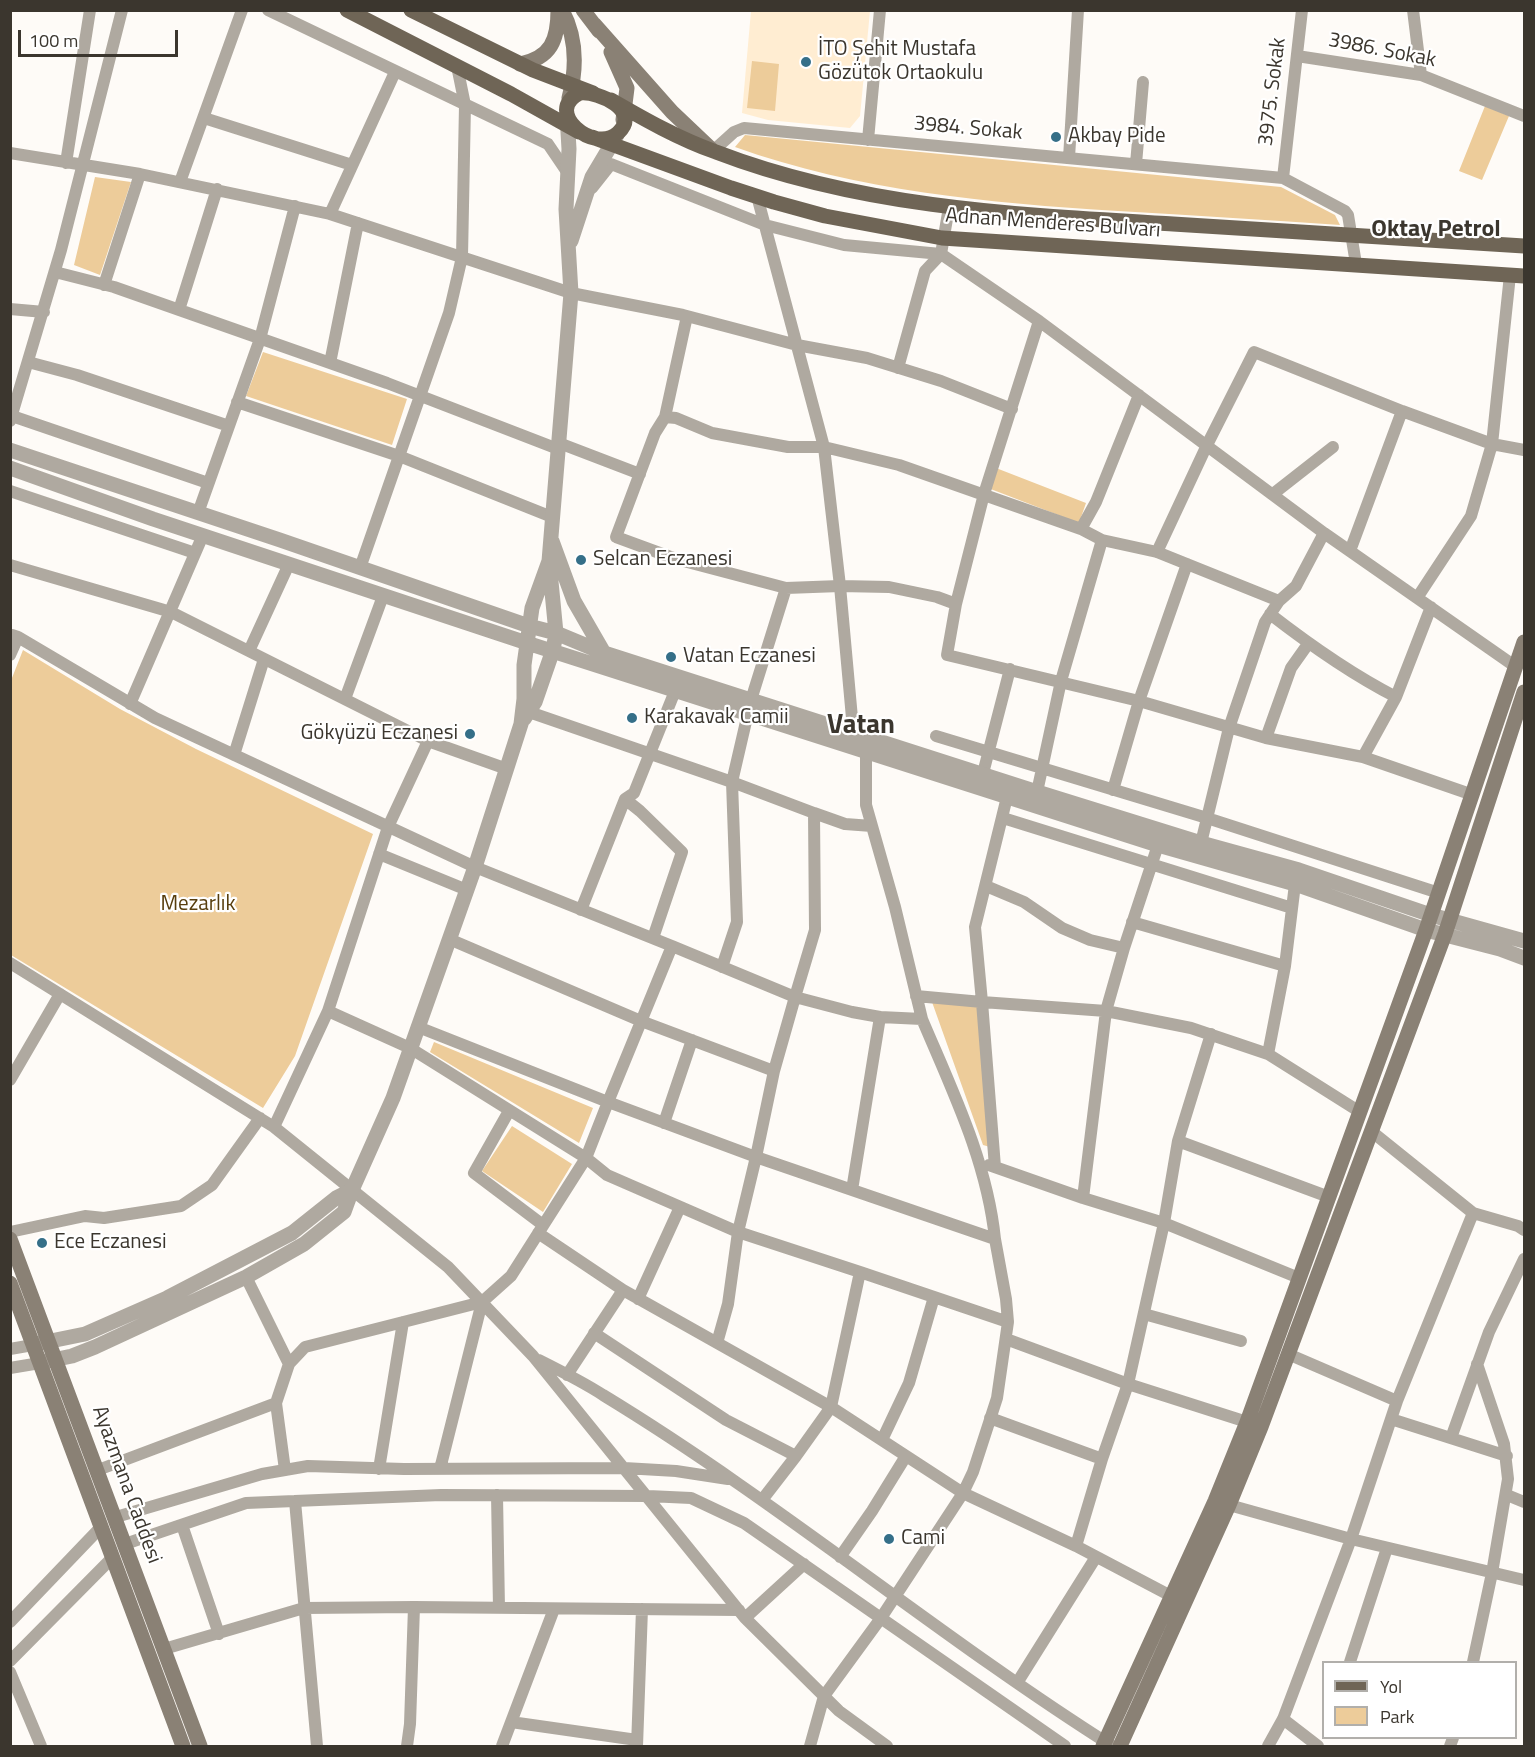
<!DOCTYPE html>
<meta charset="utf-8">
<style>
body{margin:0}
#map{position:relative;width:1535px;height:1757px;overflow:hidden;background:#fefbf7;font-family:"Titillium Web",sans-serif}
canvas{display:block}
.frame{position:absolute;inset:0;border:12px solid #3b362e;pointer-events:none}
.legend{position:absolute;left:1322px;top:1661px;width:195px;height:78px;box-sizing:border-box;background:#fff;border:2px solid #b1afab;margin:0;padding:8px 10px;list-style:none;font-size:18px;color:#3b362e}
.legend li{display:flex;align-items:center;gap:12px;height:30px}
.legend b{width:30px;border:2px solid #b1afab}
.scale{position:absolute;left:18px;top:30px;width:160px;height:27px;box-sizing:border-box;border:3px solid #3b362e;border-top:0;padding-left:8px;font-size:18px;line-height:21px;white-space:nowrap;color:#3b362e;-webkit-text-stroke:4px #fff;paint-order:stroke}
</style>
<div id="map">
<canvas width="1535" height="1757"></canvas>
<div class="frame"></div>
<ul class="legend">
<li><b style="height:8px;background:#6f6556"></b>Yol</li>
<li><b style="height:16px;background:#edcc9a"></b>Park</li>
</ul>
<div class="scale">100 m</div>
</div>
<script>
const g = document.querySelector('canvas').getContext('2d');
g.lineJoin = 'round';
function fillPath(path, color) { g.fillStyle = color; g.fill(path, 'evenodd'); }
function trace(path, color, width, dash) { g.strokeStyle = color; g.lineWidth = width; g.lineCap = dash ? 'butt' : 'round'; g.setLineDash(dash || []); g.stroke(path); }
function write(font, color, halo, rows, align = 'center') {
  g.font = font + ' "Titillium Web",sans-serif'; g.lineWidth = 4.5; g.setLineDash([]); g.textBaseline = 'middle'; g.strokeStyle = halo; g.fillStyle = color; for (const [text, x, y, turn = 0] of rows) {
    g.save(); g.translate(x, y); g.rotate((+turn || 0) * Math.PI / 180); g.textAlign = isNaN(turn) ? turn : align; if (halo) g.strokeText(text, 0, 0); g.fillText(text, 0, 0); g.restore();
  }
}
const built = new Path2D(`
 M751,11H870L860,116L850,128L768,120L742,113Z`);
const green = new Path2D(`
 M752,61L779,64L775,111L747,108Z
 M1485,106L1509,116L1482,180L1459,171Z
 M745,135L1281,187L1335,215L1340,225C1266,220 1192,215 1118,211C988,203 858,191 735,147Z
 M95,177L131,182L100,275L74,265Z
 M263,352L407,399L392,445L246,396Z
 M996,468L1086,503L1079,523L988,488Z
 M23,650L120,709L196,749L373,834L295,1056L263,1108L11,955L10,683Z
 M932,1002L978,1007L990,1147L983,1145Z
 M434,1042L593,1108L579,1143L430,1052Z
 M512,1126L572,1164L543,1212L482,1171Z`);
const minor = new Path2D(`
 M268,10L548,144L567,172
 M1413,10L1421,75
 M1297,56L1421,75L1524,116
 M204,118L352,165
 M868,140L880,10
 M713,151L734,132L744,128L1283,178L1345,211L1348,215L1356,264
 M10,153L140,174L330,214L571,293L683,315L797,345L867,358L941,381L1012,409
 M1069,158L1078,10
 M66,163L90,10
 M1136,164L1143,82
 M1283,178L1302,10
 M180,182L242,10
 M592,188L611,164L765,225L844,245L941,254
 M757,196L824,447L840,586L854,740
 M949,207L941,254L1039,321L984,494L956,604L947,655L1139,701L1266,738L1363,757L1473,795
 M330,214L395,72
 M55,272L114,287L387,383L558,449
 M104,285L140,174
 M10,309L44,312
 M179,310L217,189
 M687,316L665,417L655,433L616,537L676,559L786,588L840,586L889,587L937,597L956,604
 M1039,321L1324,533L1516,667
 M28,362L77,375L229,426
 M330,363L358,223
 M898,368L925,271L941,254
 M237,402L399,456L552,517
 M12,416L208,483
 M665,417L676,418L712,433L788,447H824L899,465L1081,529L1102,540L1157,552L1279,601
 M10,421L61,250L122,10
 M559,443L640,474
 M10,491L195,553
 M1273,494L1333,447
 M198,513L260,339L295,206
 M1081,529L1096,502L1139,395
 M1350,551L1402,411
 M1157,552L1207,445L1254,352L1402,411L1492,444L1524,450
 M10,565L171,612L428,741L507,769
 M360,568L449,313L462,257L465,105L457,66
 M1417,598L1471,516L1492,444L1510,275
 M1270,614C1310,645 1351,674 1396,697
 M18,637L155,718L475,867L672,946L608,1102L756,1157L738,1232L860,1272
 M249,651L289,564
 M10,655L18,637L12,635
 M345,699L383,596
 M130,704L203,535
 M529,712L732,782L751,700L786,588
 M936,736L1207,818L1439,893
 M1266,738L1291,668L1308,644
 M866,745V805L895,907L922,1019
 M234,755L264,659
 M1363,757L1396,697L1431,607
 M981,781L1010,669
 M1113,790L1139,701L1187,564
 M1037,792L1061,681L1102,540
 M625,799L640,811L682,852L653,938
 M814,813L845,824L872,826
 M1003,818L1292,908
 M1201,843L1229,728L1265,622L1279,601L1296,586L1324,533
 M379,854L467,890
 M986,886L1024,902L1062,928L1090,940L1124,948
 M581,910L625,799L634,793L675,691
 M1132,922L1285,966L1295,884
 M449,939L641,1021L774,1071L756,1157L995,1239L1006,1299L1008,1322
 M672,946L795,997L774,1071
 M10,963L274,1127L448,1267L533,1356L745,1618L839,1711L887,1746
 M722,967L737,922L732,782L814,813L815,930L795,997L852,1012L880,1017
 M916,996L982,1002L975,927L1007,797
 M328,1011L410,1048L586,1158L511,1276L482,1302
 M418,1027L608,1102L586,1158L607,1175L738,1232L728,1304L717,1343
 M1268,1054L1360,1112
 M10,1080L60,994
 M509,1111L474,1173L543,1225
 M664,1123L692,1040
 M274,1127L328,1011L388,827L428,741
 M1371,1131L1473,1213L1518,1226L1524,1230
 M1178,1141L1329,1197
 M989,1165L1083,1198L1164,1223L1178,1141L1211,1034
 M995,1167L982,1002L1106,1011L1124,948L1158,845
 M852,1190L880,1017L922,1019C952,1090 987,1161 995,1239
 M1083,1198L1106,1011L1191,1028L1268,1054L1285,966
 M10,1232L85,1216L104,1218L181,1206L212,1185L260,1118
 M538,1233L623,1290L567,1375
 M860,1272L1008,1322L997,1398L973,1472L963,1493L831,1407Z
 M246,1277L289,1364
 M623,1290L831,1407L796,1456
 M638,1299L680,1207
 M1144,1314L1241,1341
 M594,1333L726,1420L796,1456L762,1500
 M1006,1339L1128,1384L1247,1422
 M10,1349L33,1345
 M539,1360C561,1371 583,1382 603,1395C779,1502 938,1636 1112,1746
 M10,1368L40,1363
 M1397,1401L1473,1213
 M276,1403L289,1364L305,1347L482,1302L440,1469
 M990,1418L1102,1459
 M1391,1419L1507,1456
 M1451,1438L1489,1332L1524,1259
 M882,1440L909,1383L934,1297
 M379,1469L403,1322
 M98,1470L276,1403L285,1470
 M497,1495L499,1608
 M1507,1495L1524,1502
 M295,1501L317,1746
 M1229,1505L1351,1539L1524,1580
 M116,1517L262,1474L308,1466L404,1469L624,1468L676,1471L728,1479
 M182,1525L219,1634
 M125,1544L246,1503L441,1495L648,1496L691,1498L744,1523L1065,1746
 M1076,1546L1102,1459L1128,1384L1164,1223L1299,1278
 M840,1557L872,1511L906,1456
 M745,1618L804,1564
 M10,1622L101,1527
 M164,1649L304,1608L414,1607L739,1610
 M10,1661L112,1558
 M1350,1662L1387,1548
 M1473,1662L1492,1573L1508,1479L1504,1444L1477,1364
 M10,1672L41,1746
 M1017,1683L1096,1557
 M1283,1719L1318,1746
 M511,1722L637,1740
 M407,1746L410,1724L414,1607
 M502,1746L554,1609
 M637,1746L642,1609
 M810,1746L824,1696L881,1618L963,1493L1076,1546L1171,1596
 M1268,1746L1283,1719L1351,1539L1397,1401L1288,1354
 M1450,1746L1453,1738`);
const tertiary = new Path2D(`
 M571,241L592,177L617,135
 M10,450L280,540L529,626L556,633L604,653L1037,792L1201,843L1299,870L1431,915L1524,941
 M10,468L153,519L527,643L1158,845L1295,884L1426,930L1500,949L1524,958
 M552,541L574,601L604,653
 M524,719L535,702L553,650L556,633L549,561L571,293L566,209L569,149L567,115
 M352,1190L393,1098L475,867L521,724L524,699V665L532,608L549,561
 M36,1344L85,1334L167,1298L292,1233L336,1198L352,1190L344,1212L304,1244L246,1277L95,1347L72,1356L43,1362`);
const secondary = new Path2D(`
 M562,10C577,38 577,68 569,98
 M583,10L599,31
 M594,24L672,112L711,149
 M611,52L627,88L623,120
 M520,64C551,58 558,40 558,10
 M10,1239L200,1746
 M10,1283L183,1746
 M1103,1746L1215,1501L1247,1422L1426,930L1524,642
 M1120,1746L1229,1505L1261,1427L1445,934L1524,692`);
const primary = new Path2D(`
 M347,10L511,94L579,132
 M411,10L533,70L593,93
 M580,93C599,91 642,111 618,133C594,155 542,111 580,93Z
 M611,100C644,119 679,139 716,152C862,208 1018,215 1173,224C1290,231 1407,239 1524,246
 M592,137L731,188L774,202L825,216L942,238L1524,276`);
const markers = [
 [806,62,6,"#356f88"],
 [1056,137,6,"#356f88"],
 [581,560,6,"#356f88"],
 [671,657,6,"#356f88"],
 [632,718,6,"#356f88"],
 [470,734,6,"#356f88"],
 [42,1243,6,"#356f88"],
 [889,1539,6,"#356f88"]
];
const poiNames = [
 ["İTO Şehit Mustafa",818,50],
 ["Gözütok Ortaokulu",818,74],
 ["Akbay Pide",1068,137],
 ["Selcan Eczanesi",593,560],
 ["Vatan Eczanesi",683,657],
 ["Karakavak Camii",644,718],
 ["Gökyüzü Eczanesi",458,734,"right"],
 ["Ece Eczanesi",54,1243],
 ["Cami",901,1539]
];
const streetNames = [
 ["3986. Sokak",1382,51,11],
 ["3975. Sokak",1273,92,-83],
 ["3984. Sokak",968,129,5],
 ["Adnan Menderes Bulvarı",1053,224,4],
 ["Ayazmana Caddesi",126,1485,70]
];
const parkNames = [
 ["Mezarlık",198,905]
];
const quarterNames = [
 ["Oktay Petrol",1436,230]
];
const districtNames = [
 ["Vatan",861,726]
];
fillPath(built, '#ffedd2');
fillPath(green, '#edcc9a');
trace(minor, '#afa9a0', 12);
trace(tertiary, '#afa9a0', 15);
trace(secondary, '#8a8175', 15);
trace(primary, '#6f6556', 15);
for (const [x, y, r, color] of markers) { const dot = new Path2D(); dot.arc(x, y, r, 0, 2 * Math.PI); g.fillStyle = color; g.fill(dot); trace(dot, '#fff', 2); }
write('21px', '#3b362e', '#fff', poiNames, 'left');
write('21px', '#3b362e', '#fff', streetNames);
write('21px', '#583e0e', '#fff', parkNames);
write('bold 24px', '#3b362e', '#fff', quarterNames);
write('bold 27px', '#3b362e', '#fff', districtNames);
</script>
